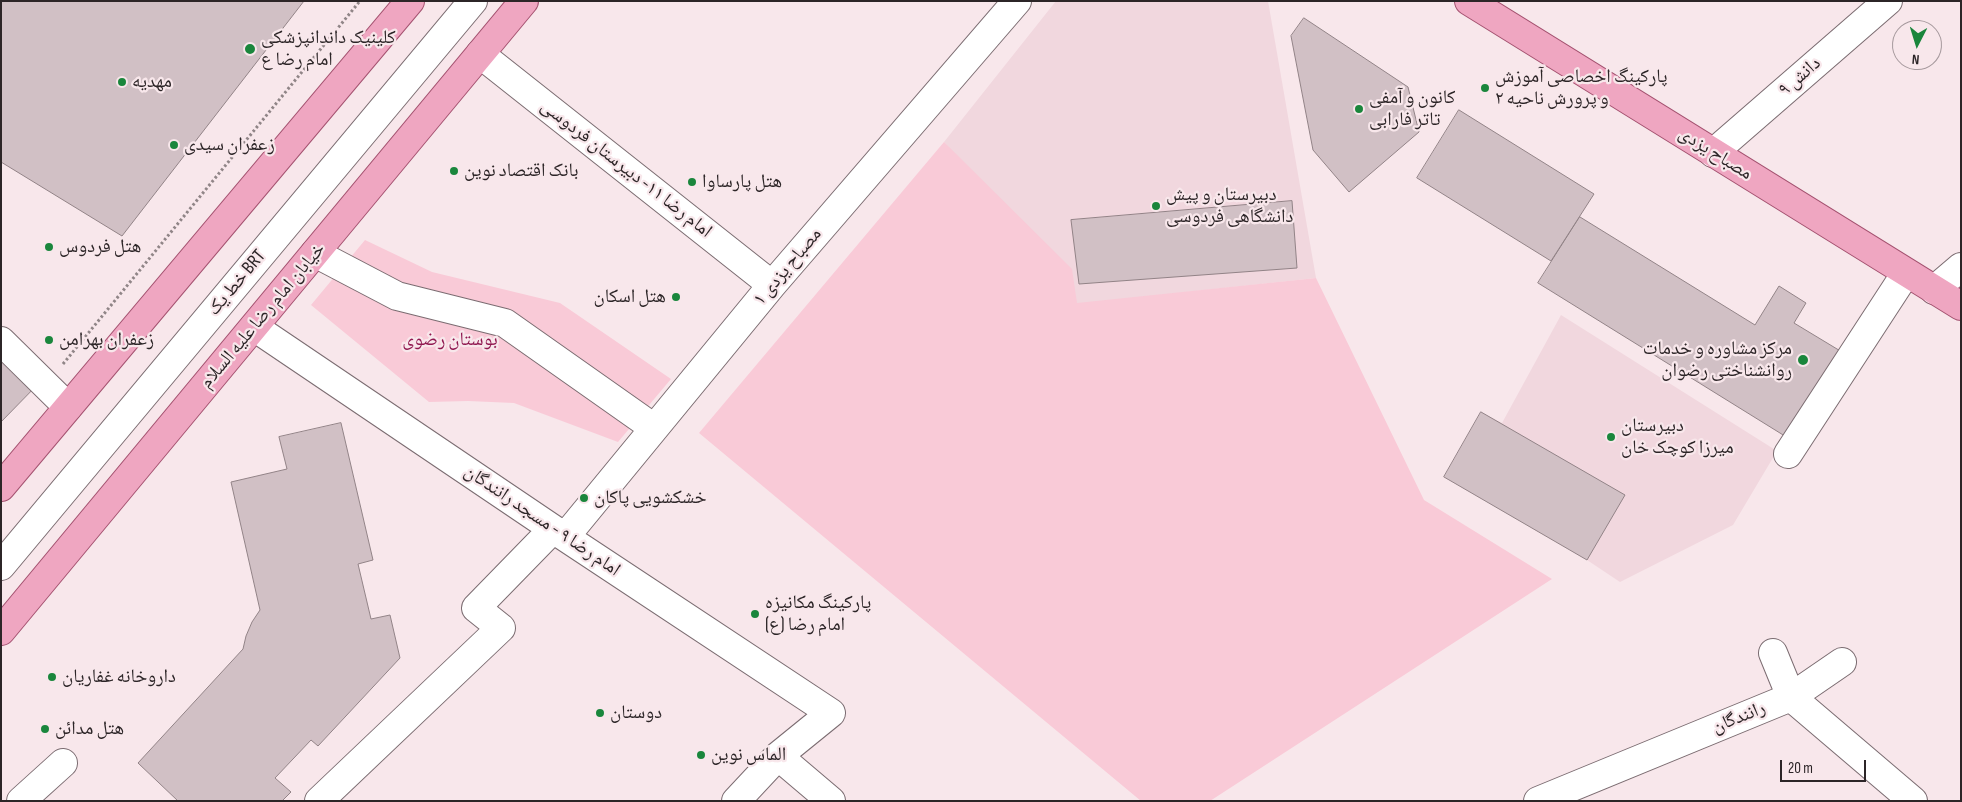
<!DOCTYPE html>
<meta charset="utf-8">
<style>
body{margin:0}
#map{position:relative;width:1962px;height:802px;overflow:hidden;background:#f8e7eb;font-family:"Sofia Sans Condensed",sans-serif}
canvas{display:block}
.frame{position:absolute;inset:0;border:2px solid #2c2527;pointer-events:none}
.north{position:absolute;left:1892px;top:20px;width:50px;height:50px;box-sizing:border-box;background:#f8e7eb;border:1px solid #a6999d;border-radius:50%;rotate:185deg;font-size:14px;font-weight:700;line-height:20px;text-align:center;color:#2c2527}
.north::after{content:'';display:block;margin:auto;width:18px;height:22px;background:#1a863c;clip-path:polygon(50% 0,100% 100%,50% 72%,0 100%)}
.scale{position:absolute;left:1780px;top:760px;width:86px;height:22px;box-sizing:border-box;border:2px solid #2c2527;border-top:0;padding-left:6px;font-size:15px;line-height:18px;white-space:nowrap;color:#2c2527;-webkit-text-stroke:4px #f8e7eb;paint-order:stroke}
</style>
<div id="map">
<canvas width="1962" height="802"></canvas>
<div class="frame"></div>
<div class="north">N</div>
<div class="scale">20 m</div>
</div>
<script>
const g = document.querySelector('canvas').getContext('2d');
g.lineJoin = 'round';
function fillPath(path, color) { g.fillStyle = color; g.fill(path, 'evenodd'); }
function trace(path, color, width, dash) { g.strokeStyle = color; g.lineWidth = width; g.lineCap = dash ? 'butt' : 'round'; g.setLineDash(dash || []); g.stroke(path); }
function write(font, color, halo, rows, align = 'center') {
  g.font = font + ' "Sofia Sans Condensed","Noto Naskh Arabic",sans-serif'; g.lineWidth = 4.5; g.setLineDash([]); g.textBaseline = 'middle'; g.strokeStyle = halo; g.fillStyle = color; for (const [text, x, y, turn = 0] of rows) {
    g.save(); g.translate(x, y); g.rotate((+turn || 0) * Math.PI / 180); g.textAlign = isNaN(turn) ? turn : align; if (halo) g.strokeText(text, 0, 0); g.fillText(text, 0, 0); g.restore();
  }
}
const built = new Path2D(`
 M1056,1H1268L1316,278L1077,304L944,142Z
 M1561,315L1777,451L1733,525L1620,582L1587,560L1444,477L1481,412L1502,423Z`);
const green = new Path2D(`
 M944,142L1072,269L1077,303L1316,278L1424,500L1552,579L1210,801H1141L699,433Z
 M365,240L432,272L560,303L671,379L618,442L514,403L468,401L429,402L311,305Z`);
const building = new Path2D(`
 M1,1H304L122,236L1,162Z
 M1304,18L1408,87L1419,132L1349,192L1313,150L1291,36Z
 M1459,110L1594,194L1551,261L1417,178Z
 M1292,201L1297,268L1079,284L1071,220Z
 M1580,217L1755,325L1779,286L1806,303L1794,323L1842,352L1788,438L1538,283Z
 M1,342L40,382L1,422Z
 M1481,412L1625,495L1587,560L1444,477Z
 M341,423L373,560L358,564L371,619L390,615L400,658L318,746L311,740L275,778L291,792L282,801H178L138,763L243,649L246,636L252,622L260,610L231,482L287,469L279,437Z`);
const path = new Path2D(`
 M63,364L360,1`);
const minor = new Path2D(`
 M480,54L772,285
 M1713,153L1888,1
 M315,253L397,296L505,323L654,428
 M1934,290L1961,267
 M254,327L565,537L831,713L778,756L736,801
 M1,341L68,407
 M1788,454L1906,273
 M565,537L772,285L1017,1
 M1,566L473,1
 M1773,653L1791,697L1913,801
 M778,756L831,801
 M21,801L63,763
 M319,801L501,628L476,608L553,529
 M1538,801L1791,697L1842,662`);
const major = new Path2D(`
 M1469,1L1961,306
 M1,487L410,1
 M1,631L524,1`);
const markers = [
 [250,49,6,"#1a863c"],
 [122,82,5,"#1a863c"],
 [1485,88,5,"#1a863c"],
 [1359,109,5,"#1a863c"],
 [174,145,5,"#1a863c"],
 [454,171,5,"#1a863c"],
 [692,182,5,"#1a863c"],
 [1156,206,5,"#1a863c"],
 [49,247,5,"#1a863c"],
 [676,297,5,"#1a863c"],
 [49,340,5,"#1a863c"],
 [1803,360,6,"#1a863c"],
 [1611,437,5,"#1a863c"],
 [584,498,5,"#1a863c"],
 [755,614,5,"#1a863c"],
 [52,677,5,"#1a863c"],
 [600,713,5,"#1a863c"],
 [45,729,5,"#1a863c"],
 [701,755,5,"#1a863c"]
];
const poiNames = [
 ["کلینیک داندانپزشکى",261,38],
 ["امام رضا ع",261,60],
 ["پارکینگ اخصاصی آموزش",1495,77],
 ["و پرورش ناحیه ۲",1495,99],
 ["مهدیه",132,82],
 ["کانون و آمفی",1369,98],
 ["تاتر فارابی",1369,120],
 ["زعفران سیدی",184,145],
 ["بانک اقتصاد نوین",464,171],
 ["هتل پارساوا",702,182],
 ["دبیرستان و پیش",1166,195],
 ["دانشگاهی فردوسی",1166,217],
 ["هتل فردوس",59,247],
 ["هتل اسکان",666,297,"right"],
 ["زعفران بهرامن",59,340],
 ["مرکز مشاوره و خدمات",1792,349,"right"],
 ["روانشناختی رضوان",1792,371,"right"],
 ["دبیرستان",1621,426],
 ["میرزا کوچک خان",1621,448],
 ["خشکشویی پاکان",594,498],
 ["پارکینگ مکانیزه",765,603],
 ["امام رضا (ع)",765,625],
 ["داروخانه غفاریان",62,677],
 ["دوستان",610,713],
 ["هتل مدائن",55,729],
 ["الماس نوين",711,755]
];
const streetNames = [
 ["دانش ۹",1800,77,-41],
 ["مصباح یزدی",1715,154,32],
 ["امام رضا ۱۱- دبیرستان فردوسی",626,169,38],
 ["مصباح یزدی ۱",788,267,-50],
 ["خط یک BRT",237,283,-50],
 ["خیابان امام رضا علیه السلام",263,316,-50],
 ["امام رضا ۹ - مسجد رانندگان",542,521,34],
 ["رانندگان",1739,718,-22]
];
const parkNames = [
 ["بوستان رضوی",450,340]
];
fillPath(built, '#f1d7de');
fillPath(green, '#f9cad7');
fillPath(building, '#d1c0c5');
trace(building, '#928387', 1);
trace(minor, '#7b6c71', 30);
trace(major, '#a45270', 30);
trace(path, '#908587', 3, [2.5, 2.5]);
trace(minor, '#fff', 28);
trace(major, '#efa6c1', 28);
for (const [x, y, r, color] of markers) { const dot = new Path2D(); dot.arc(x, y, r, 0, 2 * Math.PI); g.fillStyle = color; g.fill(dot); trace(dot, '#f8e7eb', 2); }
write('19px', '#2c2527', '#f8e7eb', poiNames, 'left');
write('19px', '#2c2527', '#f8e7eb', streetNames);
write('19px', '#901850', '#f8e7eb', parkNames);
</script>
